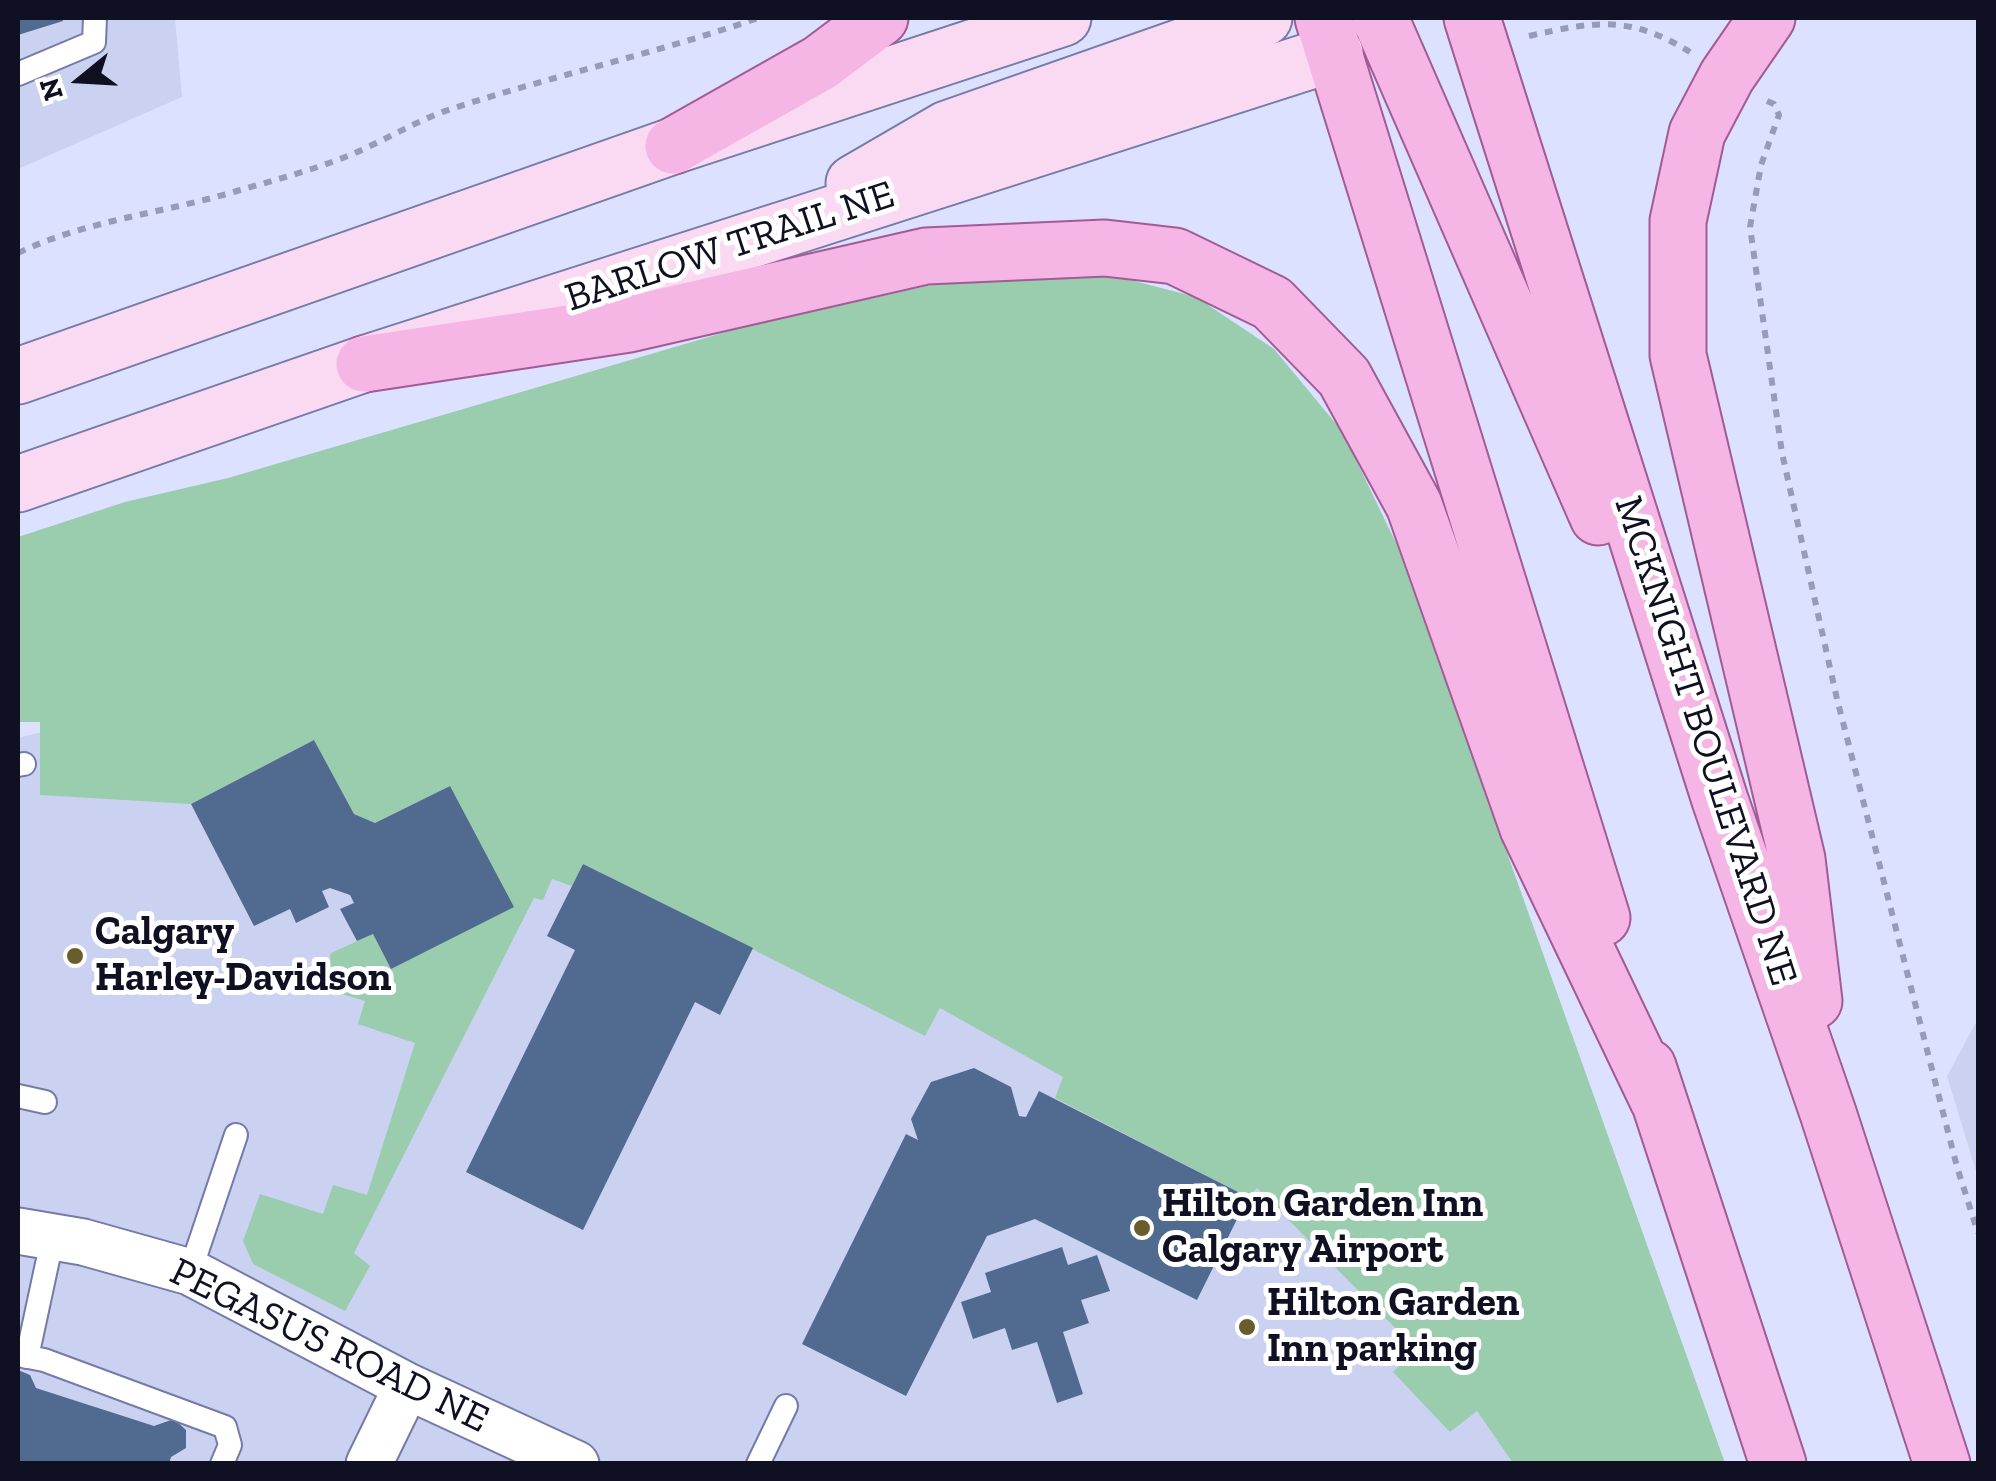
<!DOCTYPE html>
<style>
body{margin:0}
#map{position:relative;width:1996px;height:1481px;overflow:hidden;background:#dce1ff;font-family:"Zilla Slab",serif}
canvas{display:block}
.frame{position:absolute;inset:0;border:20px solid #0f1021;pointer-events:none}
.north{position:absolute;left:30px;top:30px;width:100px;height:100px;-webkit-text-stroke:8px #fff;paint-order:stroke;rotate:252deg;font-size:28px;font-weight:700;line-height:40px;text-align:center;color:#0f1021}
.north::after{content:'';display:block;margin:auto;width:35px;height:45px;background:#0f1021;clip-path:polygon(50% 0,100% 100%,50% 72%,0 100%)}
</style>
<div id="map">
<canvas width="1996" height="1481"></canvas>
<div class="frame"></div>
<div class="north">N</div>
</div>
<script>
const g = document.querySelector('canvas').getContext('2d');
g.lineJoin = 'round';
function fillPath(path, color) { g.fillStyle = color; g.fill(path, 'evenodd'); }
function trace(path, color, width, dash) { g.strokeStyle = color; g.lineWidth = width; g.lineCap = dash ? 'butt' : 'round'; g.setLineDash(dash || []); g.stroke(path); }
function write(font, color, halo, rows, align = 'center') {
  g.font = font + ' "Zilla Slab",serif'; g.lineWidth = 10; g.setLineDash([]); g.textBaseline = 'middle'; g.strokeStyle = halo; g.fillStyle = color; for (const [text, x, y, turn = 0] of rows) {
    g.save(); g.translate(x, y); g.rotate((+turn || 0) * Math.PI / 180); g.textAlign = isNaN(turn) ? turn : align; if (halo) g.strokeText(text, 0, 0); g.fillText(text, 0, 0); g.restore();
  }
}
const built = new Path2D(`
 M18,18H175L182,97L18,169Z
 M133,709L534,780L1299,1178L1551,1463H18V738Z
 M1978,1019V1178L1947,1076Z`);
const green = new Path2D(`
 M1092,270L1196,297L1274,349L1342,431L1397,545L1725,1463H1513L1477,1411L1450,1432L1393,1372L1416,1349L1257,1188L1248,1197L1055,1098L1063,1077L940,1008L925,1036L583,864L572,886L552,879L543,900L534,898L354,1253L370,1266L345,1311L253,1264L243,1241L260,1194L323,1214L333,1185L367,1195L415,1043L358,1024L365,1001L322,988L331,953L373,934L391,969L450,786L375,823L354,814L314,740L191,804L40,795V722H18V537L125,502L228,478L736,329L976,275Z`);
const building = new Path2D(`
 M18,18H62L63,21L18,35Z
 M314,740L354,814L375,823L450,786L514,907L391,969L373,934L357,941L340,909L354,903L350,895L330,888L322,891L329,907L296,923L290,909L254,926L191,804Z
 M583,864L753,948L720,1015L695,1002L583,1230L466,1172L575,950L547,936Z
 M974,1068L1011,1087L1019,1116L1026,1117L1039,1091L1248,1197L1197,1300L1035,1219L987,1236L906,1396L802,1344L906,1134L918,1140L911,1119L931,1082Z
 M1062,1247L1068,1265L1097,1255L1110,1291L1081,1300L1089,1323L1063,1332L1083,1394L1057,1403L1037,1342L1012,1350L1005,1328L973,1339L961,1302L991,1292L985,1273Z
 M18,1370L30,1375L36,1388L154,1426L174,1419L186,1430V1448L171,1457L169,1464H18Z`);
const path = new Path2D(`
 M1529,36C1595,21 1630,15 1690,52
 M1767,101L1774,104L1779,115L1761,165L1750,227L1782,453L1837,699L1957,1167L1978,1233
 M18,253C87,220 164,213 237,191C278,179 329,166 368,147C396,134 421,119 451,109C552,76 657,53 758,18`);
const lane = new Path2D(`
 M18,74L94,42L95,18
 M18,765L24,764
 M18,1096L45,1102
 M190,1272L236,1135
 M18,1355L44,1360L225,1427L230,1445L222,1464
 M27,1357L53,1236
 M758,1464L786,1406`);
const street = new Path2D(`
 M18,1231L83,1242L190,1272L407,1386L576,1464
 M369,1464L407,1386`);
const secondary = new Path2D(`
 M854,183L947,129L1264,18
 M18,376L673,146L1063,18
 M18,484L364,364L1335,53`);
const primary = new Path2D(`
 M1323,18L1602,918
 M1380,18L1598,517
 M1472,18L1720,800L1828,1113L1942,1464
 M1767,18L1727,76L1697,133L1678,221V355L1797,859L1814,1001
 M673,146L820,63L880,18
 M364,364L629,324L926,256L1105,248L1175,256L1272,303L1344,377L1414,505L1528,828L1658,1100
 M1648,1067L1778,1464`);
const markers = [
 [75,956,10,"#695e2b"],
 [1142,1228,10,"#695e2b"],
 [1247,1327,10,"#695e2b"]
];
const streetNames = [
 ["BARLOW TRAIL NE",730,247,-18],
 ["MCKNIGHT BOULEVARD NE",1705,741,72],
 ["PEGASUS ROAD NE",329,1346,26]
];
const poiNames = [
 ["Calgary",95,933],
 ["Harley-Davidson",95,979],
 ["Hilton Garden Inn",1162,1205],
 ["Calgary Airport",1162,1251],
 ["Hilton Garden",1267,1304],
 ["Inn parking",1267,1350]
];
fillPath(built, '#cbd1f1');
fillPath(green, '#9acdae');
fillPath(building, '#516a90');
trace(lane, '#747ba7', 26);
trace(street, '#747ba7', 49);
trace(secondary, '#747ba7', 59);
trace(primary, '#a15b95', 59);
trace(path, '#979bb5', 6, [8, 8]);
trace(lane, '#fff', 22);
trace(street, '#fff', 45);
trace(secondary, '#fadaf2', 55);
trace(primary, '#f5b5e5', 55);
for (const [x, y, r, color] of markers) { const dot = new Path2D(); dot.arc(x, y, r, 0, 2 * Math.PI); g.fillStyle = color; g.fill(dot); trace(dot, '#fff', 4); }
write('40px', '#0f1021', '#fff', streetNames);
write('bold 40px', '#0f1021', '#fff', poiNames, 'left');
</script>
